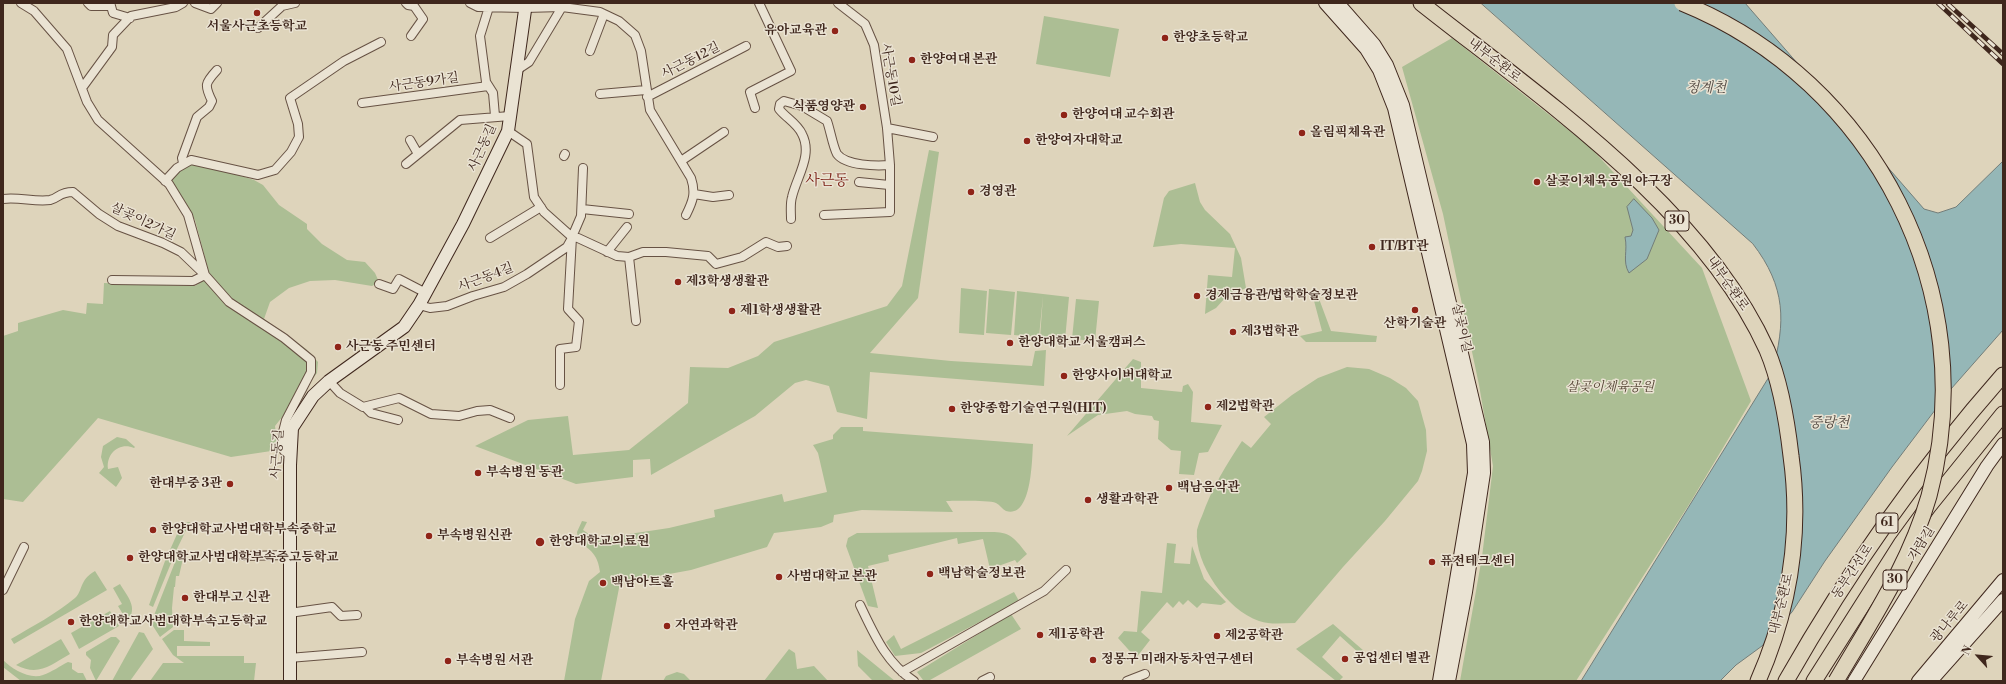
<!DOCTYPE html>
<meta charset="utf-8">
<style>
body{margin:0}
#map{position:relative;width:2006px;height:684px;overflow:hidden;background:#ded4bb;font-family:"Libre Bodoni",serif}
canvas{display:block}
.frame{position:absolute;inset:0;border:4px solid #3f271d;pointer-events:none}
.north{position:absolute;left:1958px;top:636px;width:40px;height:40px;-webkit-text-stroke:3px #eae3d3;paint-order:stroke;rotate:297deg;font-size:11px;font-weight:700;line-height:16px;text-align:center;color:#3f271d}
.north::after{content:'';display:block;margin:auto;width:14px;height:18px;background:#3f271d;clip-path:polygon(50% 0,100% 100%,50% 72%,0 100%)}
</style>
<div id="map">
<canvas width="2006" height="684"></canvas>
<div class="frame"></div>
<div class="north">N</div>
</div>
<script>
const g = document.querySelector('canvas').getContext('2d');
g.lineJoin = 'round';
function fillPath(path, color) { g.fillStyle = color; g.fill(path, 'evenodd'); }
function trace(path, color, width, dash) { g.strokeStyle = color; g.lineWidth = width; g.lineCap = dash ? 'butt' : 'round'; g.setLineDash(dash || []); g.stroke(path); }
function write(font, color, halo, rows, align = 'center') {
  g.font = font + ' "Libre Bodoni","Noto Serif KR",serif'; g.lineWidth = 3; g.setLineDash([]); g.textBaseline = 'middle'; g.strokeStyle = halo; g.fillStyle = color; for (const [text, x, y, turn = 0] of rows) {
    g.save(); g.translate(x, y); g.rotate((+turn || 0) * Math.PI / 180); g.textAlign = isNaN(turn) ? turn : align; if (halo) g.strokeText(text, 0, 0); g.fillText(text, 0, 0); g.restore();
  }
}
const green = new Path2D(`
 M1044,16L1119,29L1110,77L1036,64Z
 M1452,38L1590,147L1702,268L1751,401L1690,503L1576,681H1460L1482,557L1493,466L1479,385L1443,214L1402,67Z
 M929,150L939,152L918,298L870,353L951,361L1032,366L1035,351L1046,350L1044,386L870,372L867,419L837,412L829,386L806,380L795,383L755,416L651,475L650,459L633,460V477L576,484L475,446L528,420L568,416L573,455L629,450L688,403L690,367L728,368L758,356L774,342L887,306L902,286Z
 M187,164L212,167L254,180L263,185L279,205L307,224V229L322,244L347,260L365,262L375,273L379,282L372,286L335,280L310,281L289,288L270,302L264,319L306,349L318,362L317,373L275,426L278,450L231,457L98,418L23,502L3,499V336L18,331V323L63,310L86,314L87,303L103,304L104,283L195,286L210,276L195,220L173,184L172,178Z
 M1195,183L1200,202L1205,210L1230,234L1241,258L1246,288L1226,297L1216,308L1205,314L1208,275L1232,277L1235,248L1181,244L1153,247L1164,198L1169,191Z
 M961,288L987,291L984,335L959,333Z
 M989,289L1015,292L1011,335L986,333Z
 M1017,291L1069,297L1065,340L1040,338L1043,296L1039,337L1014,335Z
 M1318,296L1331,331L1377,336L1376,342H1306L1300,336L1322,331L1313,297Z
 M1076,299L1099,301L1095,341L1072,339Z
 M1133,359L1141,362V388L1182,392L1183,386L1188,384L1193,392L1191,422L1222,425L1208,452L1199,453L1194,475L1179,474L1181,451L1171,450L1158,439L1159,421L1154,420L1152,416L1135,414L1127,411L1098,415L1067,436Z
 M1347,367L1369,369L1390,378L1406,388L1418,401L1426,430L1427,451L1422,471L1418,481L1385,521L1343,567L1295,623C1283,623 1271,625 1259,621C1227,610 1194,564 1197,530C1198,526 1200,520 1202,516C1212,488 1226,465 1242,441L1251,448L1271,424L1264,417L1292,395L1318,378Z
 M841,427H863V431L1033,444C1032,459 1032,519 1006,511C1002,509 1000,505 996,503C989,500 956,501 946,501L953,512L862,510L834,515L833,522L821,527L774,533L767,547L691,570L620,583L601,681H564L575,619L589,581L600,572C598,555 591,550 578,541L577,532L582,521L587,522L583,530L596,539L669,528L715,517L714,510L782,494L784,502L827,492L818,453L813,445L833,439V435Z
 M117,437L126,439L135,447L134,448C120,442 106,453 108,469L118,467L122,478L116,487L99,473L104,467L101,457L103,446Z
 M190,522L176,551L153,607L149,605L165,561L182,523Z
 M977,532C1006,532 1009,530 1027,554L1017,563L1015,560L990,569L983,539L958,544L957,538L888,555L889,561L868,566L878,608L868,606L846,546L848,538L857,533Z
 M1167,543L1176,544L1174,563L1190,564L1192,546L1204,579L1226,602L1221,605L1202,603L1197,608L1188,600L1183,605L1179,601L1173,608L1167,602L1141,632L1150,640L1136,658L1118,638L1124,631L1137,632L1141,591L1162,593Z
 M179,552L184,554L179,576H176L175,587H174L172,608L173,627L160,637L151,623Z
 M95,571L107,590L14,644L11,639C33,626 56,614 75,598C83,591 79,580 95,571Z
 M120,584C127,596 139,608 127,621L118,606L122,604L113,588Z
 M1014,592L1019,601L921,653L895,656L886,642L894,635L901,649Z
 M110,611L119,626L79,649L71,633Z
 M1011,614L1021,629L930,680H923L917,672Z
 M1333,624L1364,651L1360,654L1340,636L1322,657L1343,677L1339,681H1336L1296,649Z
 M174,630H184V641L210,642V646H177V656H244V663H256L254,681H150L163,663H184L173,655L162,639Z
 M139,632L144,633L153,649L130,681H112Z
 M111,637H116L120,641L96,681L90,668L91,660L86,655V652Z
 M61,639L70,654C50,665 39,677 16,665Z
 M789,649L795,653L797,669L814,666L828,681L807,680L764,681Z
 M857,650L895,681H873L858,666Z
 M3,660C12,669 30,680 43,675C52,672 60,666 68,662L72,663V669L78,673H83L87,681H21L3,667Z
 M677,672L684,674L691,681H663L666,676Z`);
const water = new Path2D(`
 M1481,3H1745L1924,209L1938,213L1956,207L2003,161V330L1951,389L1892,467L1825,561L1792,612L1762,646L1736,665L1720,681H1581L1772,372C1786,322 1786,287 1753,244Z
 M1634,199L1652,218L1659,230L1647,259L1629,273C1622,261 1628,251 1625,237L1631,236L1633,230L1627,207Z`);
const street = new Path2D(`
 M21,3L34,11L67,49L87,102L98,120L169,184L188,215L205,275L229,302L284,338L311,360V372L286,420L282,436L284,451L290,455
 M88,3L91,6H111
 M195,3L211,9L217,3
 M406,3L408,5L414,6L423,19L411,36
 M470,3L478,7L525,8L562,7L600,12L619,21L635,35L641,51L650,110L691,178C696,193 693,201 686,215
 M111,6L113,13L130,18
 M489,7L480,36L486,82L493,93L495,116
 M258,28L282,6L295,3
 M590,51L604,14
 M517,70L529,62L562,7L565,4
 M82,88L112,47L113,35L131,16L176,7L183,3
 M600,94L646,90
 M647,97L746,46
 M362,103L488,86
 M755,108L750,92L791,71L759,3
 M887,128L933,137
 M508,131L527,144L534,197L544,212L572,237L578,238L617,256L629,257L643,252H666L708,256L716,264L742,257L766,242L778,247L787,246
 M410,140L418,154
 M564,156L565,154
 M681,161L724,132
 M183,163L182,158L197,117L209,107L212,101C204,85 205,83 217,70
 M406,164L460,120L510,116
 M165,181L177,168L191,160L258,175L275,170L291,152L299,137L298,124L290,98L344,61L381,42
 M859,182L889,185
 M694,194L713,197L729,195
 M3,199C19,197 35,202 50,200C59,198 59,192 73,192L99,214L118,226L163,243L181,252L205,275L193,281L112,280
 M582,209L629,214
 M824,215L890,212V165L887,128L874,45L865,24L838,3
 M791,219C791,212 790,204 792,197C797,176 813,155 802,134C797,123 786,118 779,109L780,104L784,101L802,106L827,121C830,129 833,147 837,154C846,166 877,166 890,165
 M490,238L541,207
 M607,252L627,227
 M629,257L636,321
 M379,284L393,289L399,279L426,293
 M419,305L430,308L447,306L473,296L504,287L527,274L567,247L572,238
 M329,381L340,393L363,407L399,398L431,414L459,416L477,411L490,410L510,418
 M560,385V349L576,347L579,321L568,309L572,237L581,216L583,168
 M365,407L371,413L398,420
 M243,556L289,555
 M3,590L24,547
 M860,605C874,634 886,663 914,681
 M289,613L332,607L341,616L357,615
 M289,658L362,652
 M902,672L1044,591L1066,570
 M982,681L990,677
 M1127,681L1145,674`);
const secondary = new Path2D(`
 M1325,3L1366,49L1379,70L1394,108L1473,444L1474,473L1439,681
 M1338,3L1374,44L1387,65L1403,105L1483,442L1484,473L1466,592L1449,681
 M290,681V465L292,428L313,396L329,381L404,327L419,305L463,224L508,131L526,3
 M1854,681L1987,466L2003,444
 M1918,681L2003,580
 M1931,681L2003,600`);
const highway = new Path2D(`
 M1421,3C1541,98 1703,208 1767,350C1781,383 1787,421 1791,456C1802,535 1790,608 1758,681
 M1786,681C1848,572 1920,469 2003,375
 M1814,681L1901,544L1928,507L2003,414`);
const rail = new Path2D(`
 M1938,3L2003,64
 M1948,4L2003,54`);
const highwayBridge = new Path2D(`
 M1682,3C1875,81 1984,294 1929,496C1910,563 1871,621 1836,681`);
const markers = [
 [257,13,4,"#8f2418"],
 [835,31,4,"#8f2418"],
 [1165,38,4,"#8f2418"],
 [912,60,4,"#8f2418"],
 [863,107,4,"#8f2418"],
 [1064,115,4,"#8f2418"],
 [1302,133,4,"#8f2418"],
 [1027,141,4,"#8f2418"],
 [1537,182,4,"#8f2418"],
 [971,192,4,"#8f2418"],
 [1372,247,4,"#8f2418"],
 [678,282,4,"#8f2418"],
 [1197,296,4,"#8f2418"],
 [1415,310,4,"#8f2418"],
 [732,311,4,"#8f2418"],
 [1233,332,4,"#8f2418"],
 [1010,343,4,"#8f2418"],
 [338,347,4,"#8f2418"],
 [1064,376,4,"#8f2418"],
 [1208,407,4,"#8f2418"],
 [952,409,4,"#8f2418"],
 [478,473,4,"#8f2418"],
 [230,484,4,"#8f2418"],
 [1169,488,4,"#8f2418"],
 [1088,500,4,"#8f2418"],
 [153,530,4,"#8f2418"],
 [429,536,4,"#8f2418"],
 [540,542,5,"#8f2418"],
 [130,558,4,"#8f2418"],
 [1432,562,4,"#8f2418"],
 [930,574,4,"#8f2418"],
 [779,577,4,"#8f2418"],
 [603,583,4,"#8f2418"],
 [185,598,4,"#8f2418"],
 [71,622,4,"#8f2418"],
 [667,626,4,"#8f2418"],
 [1040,635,4,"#8f2418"],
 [1217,636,4,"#8f2418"],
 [1345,659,4,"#8f2418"],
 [1093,660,4,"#8f2418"],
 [448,661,4,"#8f2418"]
];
const shields = [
 [1677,221,24],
 [1887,523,22],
 [1895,580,24]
];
const shieldNames = [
 ["30",1677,221],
 ["61",1887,523],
 ["30",1895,580]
];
const poiNames = [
 ["서울사근초등학교",257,27,"center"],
 ["유아교육관",827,31,"right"],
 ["한양초등학교",1173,38],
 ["한양여대 본관",920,60],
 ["식품영양관",855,107,"right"],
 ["한양여대 교수회관",1072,115],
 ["올림픽체육관",1310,133],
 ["한양여자대학교",1035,141],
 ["살곶이체육공원 야구장",1545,182],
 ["경영관",979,192],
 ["IT/BT관",1380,247],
 ["제3학생생활관",686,282],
 ["경제금융관/법학학술정보관",1205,296],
 ["제1학생생활관",740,311],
 ["산학기술관",1415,324,"center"],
 ["제3법학관",1241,332],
 ["한양대학교 서울캠퍼스",1018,343],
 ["사근동 주민센터",346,347],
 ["한양사이버대학교",1072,376],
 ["제2법학관",1216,407],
 ["한양종합기술연구원(HIT)",960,409],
 ["부속병원 동관",486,473],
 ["한대부중 3관",222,484,"right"],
 ["백남음악관",1177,488],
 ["생활과학관",1096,500],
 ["한양대학교사범대학부속중학교",161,530],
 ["부속병원신관",437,536],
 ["한양대학교의료원",549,542],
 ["한양대학교사범대학부속중고등학교",138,558],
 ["퓨전테크센터",1440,562],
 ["백남학술정보관",938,574],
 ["사범대학교 본관",787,577],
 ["백남아트홀",611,583],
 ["한대부고 신관",193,598],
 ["한양대학교사범대학부속고등학교",79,622],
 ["자연과학관",675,626],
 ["제1공학관",1048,635],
 ["제2공학관",1225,636],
 ["공업센터 별관",1353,659],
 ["정몽구 미래자동차연구센터",1101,660],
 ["부속병원 서관",456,661]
];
const streetNames = [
 ["사근동12길",691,61,-27],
 ["내부순환로",1494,61,38],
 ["사근동10길",890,75,80],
 ["사근동9가길",424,83,-8],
 ["사근동길",483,148,-66],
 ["살곶이2가길",143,222,25],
 ["사근동4길",486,278,-21],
 ["내부순환로",1727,284,55],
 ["살곶이길",1461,328,77],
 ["사근동길",278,454,-86],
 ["가람길",1922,544,-58],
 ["동부간선로",1853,572,-56],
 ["내부순환로",1782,604,-76],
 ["광나루로",1950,622,-50]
];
const parkNames = [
 ["살곶이체육공원",1610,388]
];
const waterNames = [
 ["청계천",1706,89],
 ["중랑천",1829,424]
];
const quarterNames = [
 ["사근동",827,181]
];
fillPath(green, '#acbe94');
fillPath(water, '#95b7b7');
trace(water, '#737d79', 1);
trace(street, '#675244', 10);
trace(secondary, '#3f271d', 14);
trace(highway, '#3f271d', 17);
trace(street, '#eae3d3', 8);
trace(secondary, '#eae3d3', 12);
trace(highway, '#ded4bb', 15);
trace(rail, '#3f271d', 4.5);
trace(rail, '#eae3d3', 3, [9]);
trace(highwayBridge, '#3f271d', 17, []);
trace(highwayBridge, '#ded4bb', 15);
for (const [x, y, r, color] of markers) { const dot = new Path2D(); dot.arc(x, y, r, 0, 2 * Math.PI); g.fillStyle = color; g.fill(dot); trace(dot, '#eae3d3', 1.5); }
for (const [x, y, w] of shields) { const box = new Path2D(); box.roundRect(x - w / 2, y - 10, w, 20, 3); g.fillStyle = '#eae3d3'; g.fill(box); trace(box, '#3f271d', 1); }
write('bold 12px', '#3f271d', null, shieldNames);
write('bold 13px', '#3f271d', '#eae3d3', poiNames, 'left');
write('13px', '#3f271d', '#eae3d3', streetNames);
write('italic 13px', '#554535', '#eae3d3', parkNames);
write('italic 14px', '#544b44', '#eae3d3', waterNames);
write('15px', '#7a1f14', '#eae3d3', quarterNames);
</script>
